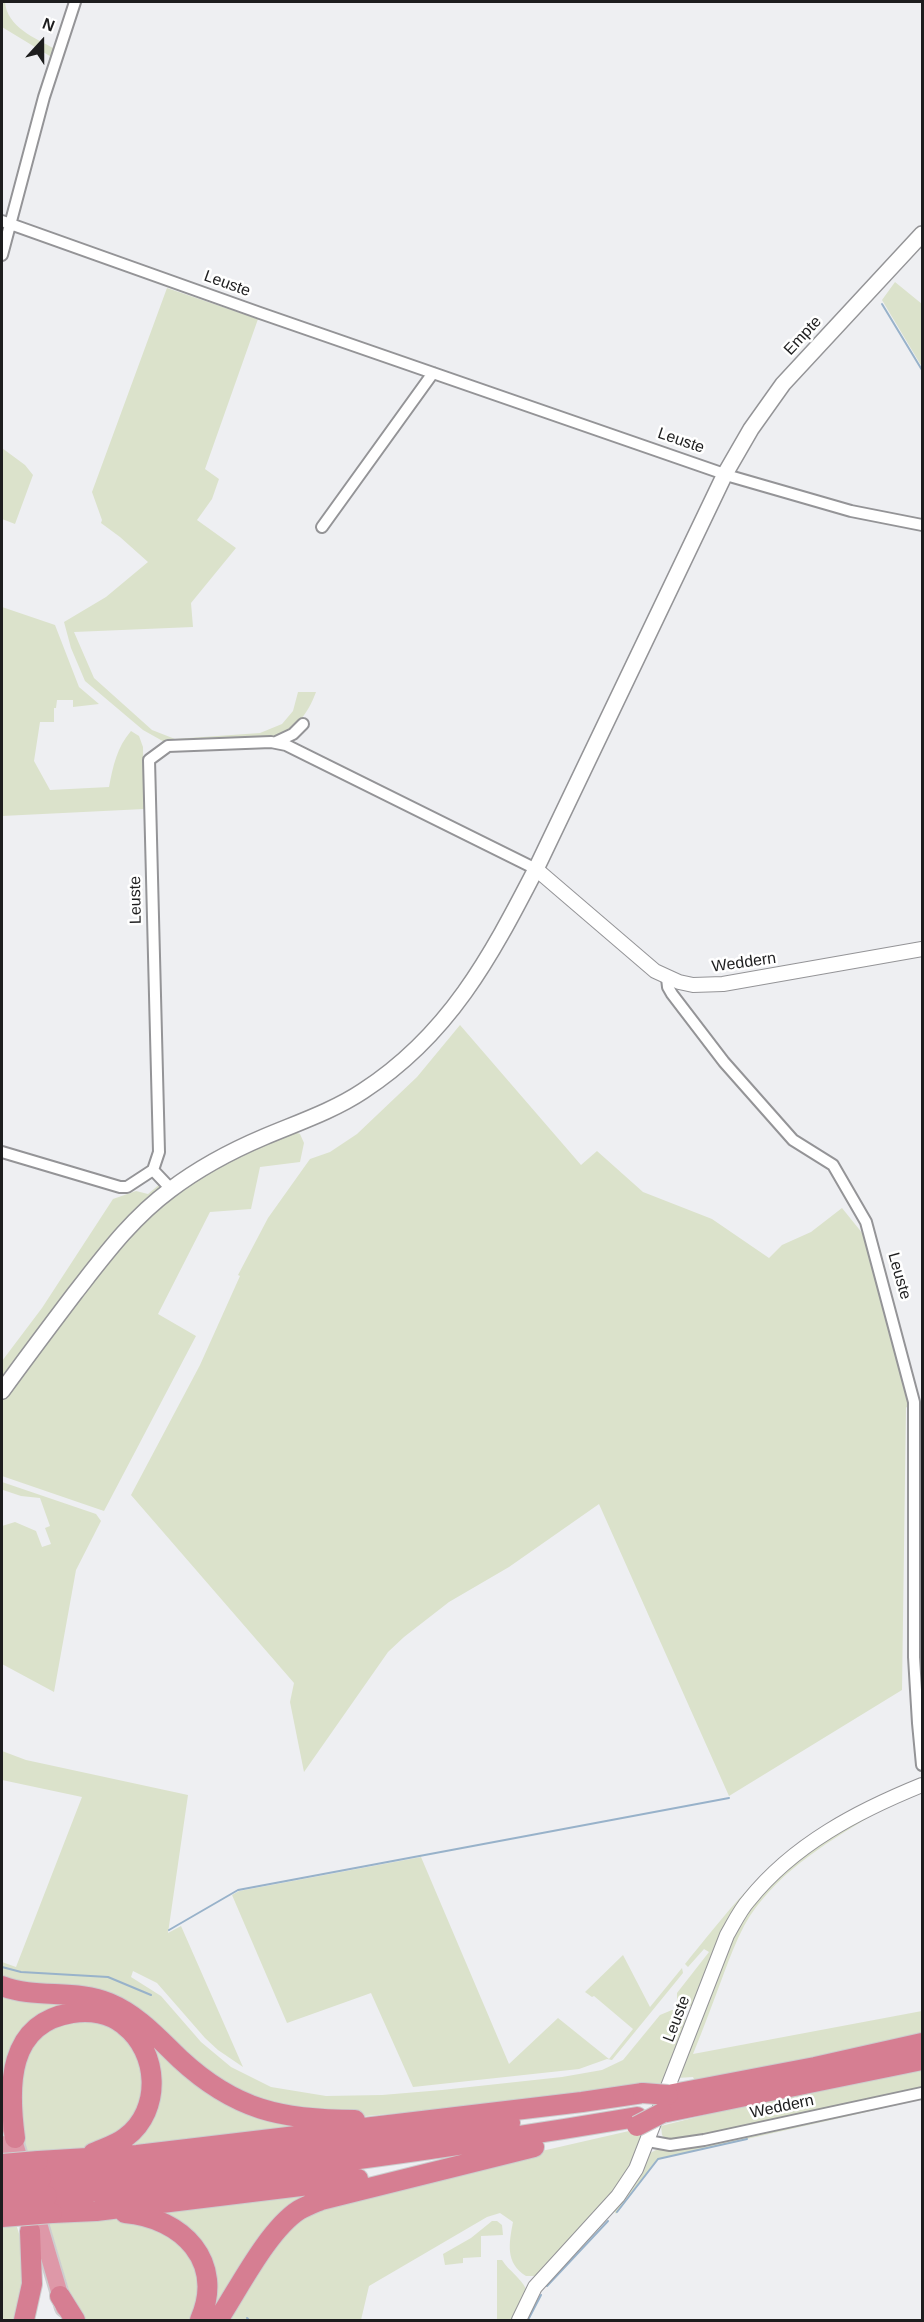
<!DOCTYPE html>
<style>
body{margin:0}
#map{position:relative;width:924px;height:2322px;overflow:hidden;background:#eeeff2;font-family:Helvetica,sans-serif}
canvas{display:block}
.frame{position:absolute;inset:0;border:3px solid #1d1d1e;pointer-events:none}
.north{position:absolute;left:12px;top:12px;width:60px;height:60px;-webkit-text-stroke:4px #fff;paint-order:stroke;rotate:21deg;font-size:16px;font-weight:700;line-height:24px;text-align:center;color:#1d1d1e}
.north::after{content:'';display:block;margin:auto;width:21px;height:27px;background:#1d1d1e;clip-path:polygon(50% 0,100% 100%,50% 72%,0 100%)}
</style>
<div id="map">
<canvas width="924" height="2322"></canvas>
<div class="frame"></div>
<div class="north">N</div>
</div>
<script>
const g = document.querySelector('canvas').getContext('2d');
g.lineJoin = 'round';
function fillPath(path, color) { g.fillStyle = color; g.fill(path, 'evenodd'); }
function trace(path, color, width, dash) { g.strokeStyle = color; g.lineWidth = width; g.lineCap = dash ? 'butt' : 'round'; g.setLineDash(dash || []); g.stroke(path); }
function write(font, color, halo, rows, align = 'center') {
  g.font = font + ' Helvetica,sans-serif'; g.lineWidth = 5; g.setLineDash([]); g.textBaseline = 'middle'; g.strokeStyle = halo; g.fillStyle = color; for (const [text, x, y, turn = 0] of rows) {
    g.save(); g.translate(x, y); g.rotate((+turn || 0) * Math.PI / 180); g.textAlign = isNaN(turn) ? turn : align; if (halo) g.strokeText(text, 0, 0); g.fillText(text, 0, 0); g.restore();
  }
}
const green = new Path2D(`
 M2,2H5C7,27 35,38 55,49L53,58L2,27Z
 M895,282L922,304V367L882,300Z
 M167,288L258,319L205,469L219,479L212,499L197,520L236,548L191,603L193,627L74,632L94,678L152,730L175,739L260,733L282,724L293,711L298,692H316C308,714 294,732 271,739L168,744L143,730L85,681L71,648L64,622L106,597L148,562L120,537L101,523L102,520L92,492Z
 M2,448L25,465L33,475L15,524L2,519Z
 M2,607L55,625L79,687L99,704L73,707V700H57L56,708H54V722H40L34,761L50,790L109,787C113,766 117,747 131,731L139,736L143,747L144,809L2,816Z
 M460,1025L581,1165L597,1151L643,1192L712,1219L769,1258L782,1245L811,1232L842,1208L863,1234L909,1395V1409L906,1407L902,1690L729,1796L599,1504L509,1567L449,1602L404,1637L388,1652L304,1772L290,1702L294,1683L131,1495L200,1365L240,1276L238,1275L268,1218L310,1159L330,1152L357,1134L417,1077Z
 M295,1132L300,1134L304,1143L300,1162L260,1167L251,1209L210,1212L158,1314L196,1336L104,1511L2,1476V1398L103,1264L162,1202L224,1161Z
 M160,1184L159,1191L2,1383V1361L42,1308L113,1199L136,1191L148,1194Z
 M2,1482L96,1514L101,1521L76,1570L54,1692L2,1664V1526L15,1522L36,1531L42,1547L51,1544L45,1528L50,1526L40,1498L21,1496L3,1490Z
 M2,1751L26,1760L188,1795L168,1933L181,1926L243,2067L218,2050L205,2038L157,1983L133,1971L131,1977L161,1996L201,2042L231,2067L271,2087L326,2096L382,2095L442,2090L562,2077L602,2070L623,2060L660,2015L672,2010L681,2013L687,2022L664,2083L481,2106L366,2116H327L235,2094L147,2020L2,1981V1962L16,1967L82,1797L2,1780Z
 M871,1816C824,1844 772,1876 744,1926C736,1941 730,1957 724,1973C714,2000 704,2027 693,2054L922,2011V2089L702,2137L666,2140L662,2135L661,2126L709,2114L693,2077L677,2078L734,1931L763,1890L834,1832Z
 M815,1831L817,1834L774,1867L693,2006H682L677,2001V1993L709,1952L704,1949L688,1967L685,1964C725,1915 762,1866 815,1831Z
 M421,1857L509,2064L558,2018L609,2059L633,2029L594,1996L592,1997L585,1992L623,1955L650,2007L682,1968L683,1973L612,2060L607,2059L579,2069L413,2087L371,1993L287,2023L232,1895L239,1891Z
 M2,1991C40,2001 86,1995 122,2015C160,2036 185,2079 228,2101C244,2109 261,2116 279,2120C290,2123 309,2122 318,2127L122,2149C124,2145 130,2141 135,2137C142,2130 149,2120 153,2111C182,2035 83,1971 28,2031C17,2043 11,2057 8,2072C7,2078 7,2085 5,2089L2,2080Z
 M82,2019C132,2029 129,2039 147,2082L131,2125L91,2149L26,2155L17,2090L28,2050L46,2031Z
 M903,2101L911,2102L658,2159L616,2214L613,2209L648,2154L656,2150L798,2125Z
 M647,2129L626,2177L538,2276H526C505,2263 509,2243 513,2222L500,2213L487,2217L369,2286L361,2320H224L267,2252L299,2217L415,2180L629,2131Z
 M345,2186L316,2197L212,2320L213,2275L145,2209Z
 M120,2218L174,2234L201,2270L194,2320H82L73,2304L48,2221Z
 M492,2221H497L502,2225L503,2235L481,2236V2257L463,2258V2263L445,2265L443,2254L471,2238Z
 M2,2223L16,2224L21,2240L26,2285L18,2320H2Z
 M497,2260H502C509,2271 521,2278 526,2289L514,2320H497Z`);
const stream = new Path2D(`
 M882,304L922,370
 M169,1930L238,1890L729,1798
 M2,1967L21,1972L108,1977L151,1995
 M617,2212L658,2159L747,2139
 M547,2286L608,2221
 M247,2318L249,2320
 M528,2320L541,2295`);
const minor = new Path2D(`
 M2,221L260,313L733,477L851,511L922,525
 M2,255L44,97L75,2
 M322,527L433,373
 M276,742L293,734L303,724
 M667,978L668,987L672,994L724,1062L793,1140L833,1165L866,1222L914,1402V1657L918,1723L922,1765
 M2,1152L120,1187H127L153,1170L159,1152L149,760L168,746L271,742L286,745L536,869
 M153,1170L171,1189
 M648,2141L670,2145L704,2140L922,2093`);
const tertiary = new Path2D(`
 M536,869L655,971L679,982L693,985L723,984L922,949
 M519,2320L535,2287L618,2196L636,2169L727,1935C734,1923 740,1910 749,1900C794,1844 858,1811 922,1785`);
const secondary = new Path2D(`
 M2,1391C26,1358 50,1326 75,1293C104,1256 131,1219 170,1190C199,1168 231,1151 264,1137C297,1123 333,1111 363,1091C449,1035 490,958 536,869L725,474L751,429L783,384L922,234`);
const trunk = new Path2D(`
 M2,2100L24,2173
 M2,2144L11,2174
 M33,2203L64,2308`);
const motorway = new Path2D(`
 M2,1986C35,1999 76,1989 109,2003C138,2015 158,2038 180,2059C235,2110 282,2120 355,2120
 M668,2095L815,2067L922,2043
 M662,2113L922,2060
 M15,2138C8,2087 7,2023 72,2013C90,2010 110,2013 124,2025C159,2052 162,2110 126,2137C116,2145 104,2148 93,2153
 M38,2161L137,2155L582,2102L643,2093
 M41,2179C198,2165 355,2149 510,2123
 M47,2196C245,2176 441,2150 637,2117
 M52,2213L96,2211L358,2179
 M125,2213C183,2218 225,2262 200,2320
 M60,2296L75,2320
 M24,2320L32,2284L30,2231
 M218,2320C239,2288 268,2230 299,2210C306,2206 314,2203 321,2200L534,2147`);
const motorwayBridge = new Path2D(`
 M643,2093L668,2095
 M637,2126L662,2113
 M2,2164L38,2161
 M2,2182L41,2179
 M2,2200L47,2196
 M2,2217L52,2213`);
const streetNames = [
 ["Leuste",227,284,20],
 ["Empte",803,336,-47],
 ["Leuste",681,441,19],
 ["Leuste",136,900,-91],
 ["Weddern",744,963,-8],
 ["Leuste",899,1276,74],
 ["Leuste",677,2019,-69],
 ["Weddern",782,2107,-12]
];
fillPath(green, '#dbe2cb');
trace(stream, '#98b2ca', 2);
trace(minor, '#949497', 14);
trace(tertiary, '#949497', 16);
trace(secondary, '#949497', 18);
trace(trunk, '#cdcdce', 20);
trace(motorway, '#cdcdce', 22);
trace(minor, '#fff', 10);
trace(tertiary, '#fff', 14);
trace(secondary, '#fff', 15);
trace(trunk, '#de98a8', 16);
trace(motorway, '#d67e92', 20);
trace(motorwayBridge, '#cdcdce', 22, []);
trace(motorwayBridge, '#d67e92', 20);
write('16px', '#1d1d1e', '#fff', streetNames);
</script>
